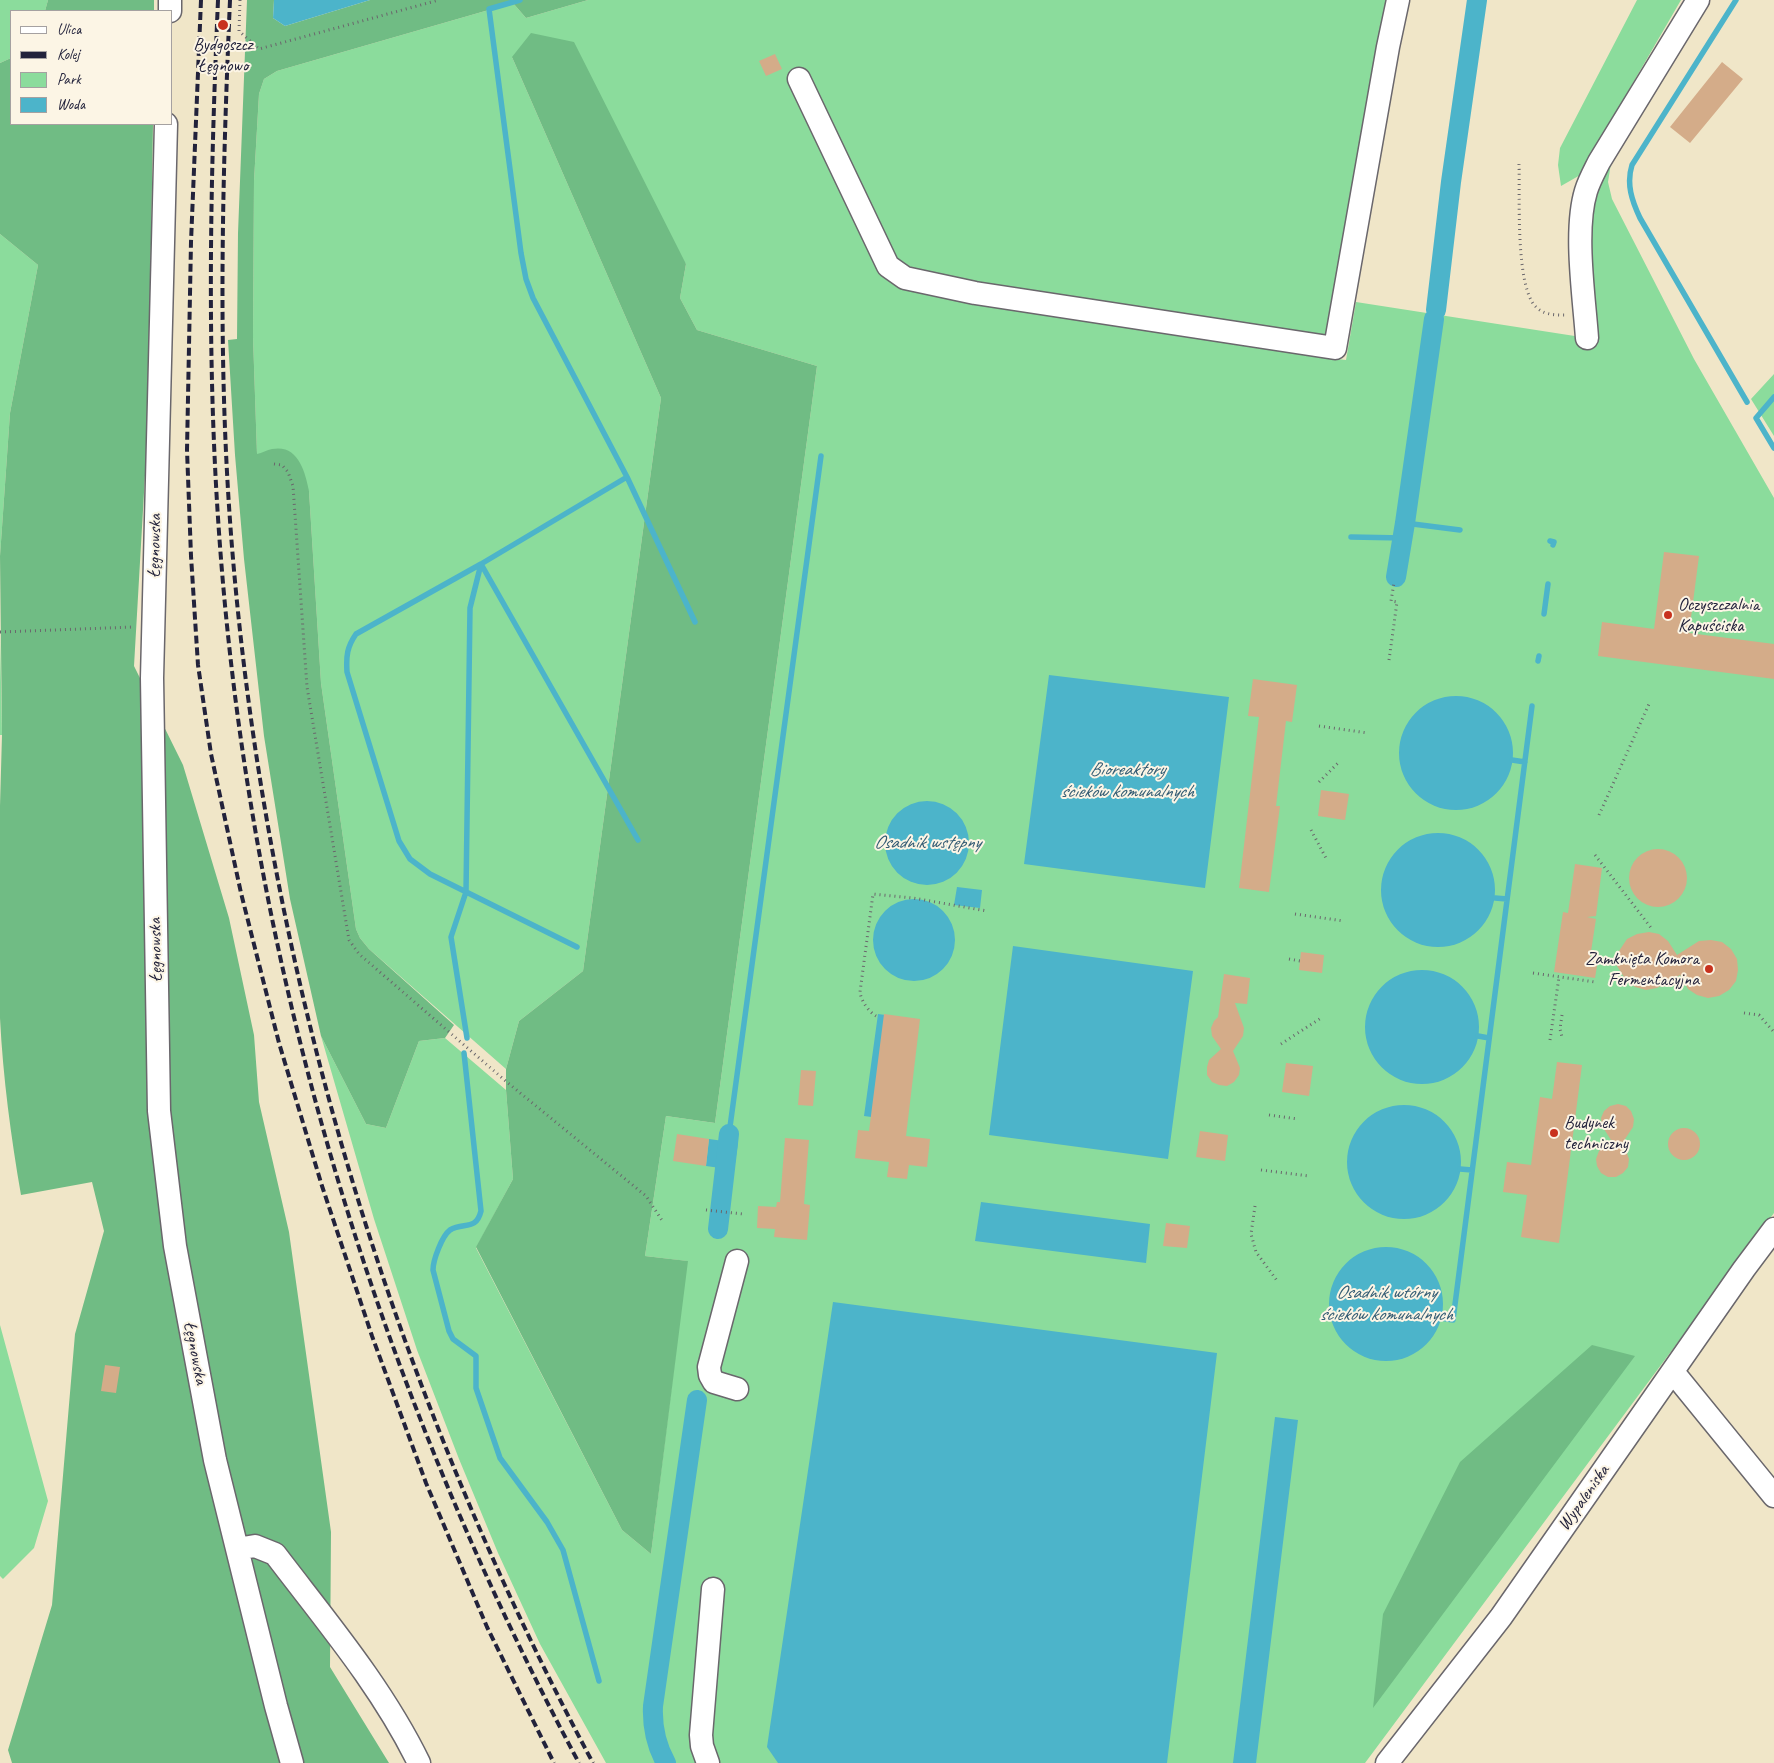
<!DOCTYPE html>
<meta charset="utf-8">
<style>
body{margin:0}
#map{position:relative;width:1774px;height:1763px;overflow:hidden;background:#f0e6c8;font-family:Caveat,sans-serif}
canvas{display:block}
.legend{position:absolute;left:10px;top:10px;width:162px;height:115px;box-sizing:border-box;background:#fcf5e5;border:1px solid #a5a1a1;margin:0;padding:6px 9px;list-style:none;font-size:15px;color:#22223b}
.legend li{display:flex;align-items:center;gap:10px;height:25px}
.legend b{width:25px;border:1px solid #a5a1a1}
</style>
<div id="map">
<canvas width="1774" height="1763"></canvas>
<ul class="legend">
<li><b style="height:6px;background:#fff"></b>Ulica</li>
<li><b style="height:6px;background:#22223b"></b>Kolej</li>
<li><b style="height:14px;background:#8bdc9c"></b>Park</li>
<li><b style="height:14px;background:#4cb4ca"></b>Woda</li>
</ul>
</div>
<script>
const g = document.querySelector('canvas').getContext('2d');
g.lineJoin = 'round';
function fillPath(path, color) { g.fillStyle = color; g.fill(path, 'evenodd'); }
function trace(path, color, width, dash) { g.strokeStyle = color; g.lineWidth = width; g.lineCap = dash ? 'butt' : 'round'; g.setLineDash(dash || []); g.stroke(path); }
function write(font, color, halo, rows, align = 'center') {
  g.font = font + ' Caveat,sans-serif'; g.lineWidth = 4; g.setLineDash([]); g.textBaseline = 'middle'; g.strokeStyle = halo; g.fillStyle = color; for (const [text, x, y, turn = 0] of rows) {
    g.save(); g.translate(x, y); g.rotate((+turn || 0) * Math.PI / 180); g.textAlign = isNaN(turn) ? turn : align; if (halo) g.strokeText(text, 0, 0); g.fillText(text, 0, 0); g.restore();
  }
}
const green = new Path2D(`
 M0,0H48L45,11H11V58L0,63Z
 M588,0H1387L1329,358L1346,360L1356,302L1594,339L1589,225L1591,205L1612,157L1608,182L1612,199L1694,359L1774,498V1213L1365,1763H606L540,1644L498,1553L459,1459L417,1350L374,1219L321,1036L366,1124L386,1128L419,1041L445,1038L506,1090L513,1179L476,1248L622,1530L651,1554L687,1261L645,1256L666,1116L715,1123L817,366L697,330L680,298L686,264L512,57L661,398L583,971L519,1021L506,1069L369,949L360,938L356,929L321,683L309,491L257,455L253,337L254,181L259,94L264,79L277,71L513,3L526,18Z
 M1637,0H1681L1590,157L1582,174L1561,186L1558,165L1560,148Z
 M0,234L38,265L10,413L0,556Z
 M1774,374V436L1751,399Z
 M0,631L2,735H0Z
 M0,1325L48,1501L34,1548L3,1579L0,1576Z`);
const forest = new Path2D(`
 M48,0H154V11H45Z
 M247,0H274L273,18L285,26L370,0H588L526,18L513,3L277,71L264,79L259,94L254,181L253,337L257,454C262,453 267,450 272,449C298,444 305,471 309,491L321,683L356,929L360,938L369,949L454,1025L445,1038L419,1041L386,1128L366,1124L321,1036L290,899L264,736L244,559L235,455L228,340L237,339L238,233Z
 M531,33L574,42L686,264L680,298L697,330L817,366L715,1123L666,1116L645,1256L688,1261L651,1554L622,1530L476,1247L513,1179L506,1090V1069L519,1021L583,971L661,398L512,57Z
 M11,58V124H153L148,423L134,666L183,765L229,918L254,1035L259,1102L289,1232L331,1532L330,1667L389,1763H12L8,1750L52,1605L75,1334L104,1231L92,1182L21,1195C11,1137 3,1078 0,1018V806L2,735L0,556L10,413L38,265L0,234V63Z
 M1592,1345L1635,1356L1373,1708L1383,1614L1460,1462Z`);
const water = new Path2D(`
 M274,0H370L285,26L273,18Z
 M1049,675L1229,697L1205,888L1024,864Z
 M1399 753a57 57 0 1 1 114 0a57 57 0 1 1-114 0Z
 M885 843a42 42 0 1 1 84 0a42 42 0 1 1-84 0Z
 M1381 890a57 57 0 1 1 114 0a57 57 0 1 1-114 0Z
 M957,887L982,890L980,908L954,905Z
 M873 940a41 41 0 1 1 82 0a41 41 0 1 1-82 0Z
 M1013,946L1193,971L1168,1159L989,1135Z
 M1365 1027a57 57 0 1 1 114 0a57 57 0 1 1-114 0Z
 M878,1014L915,1019L901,1121L864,1116Z
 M1347 1162a57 57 0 1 1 114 0a57 57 0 1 1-114 0Z
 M709,1139L738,1143L734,1170L706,1166Z
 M981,1202L1150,1224L1146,1263L975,1241Z
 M1329 1304a57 57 0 1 1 114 0a57 57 0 1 1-114 0Z
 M833,1302L1217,1353L1167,1763H778L767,1747Z
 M1275,1417L1298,1420L1256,1763H1233Z`);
const stream = new Path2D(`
 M1736,0L1632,165C1626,184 1632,201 1640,218L1747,402
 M1774,397L1756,418L1774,448
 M627,477L695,622
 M1405,523L1460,530
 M1351,537L1403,538
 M1550,541L1554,542L1553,545
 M1544,614L1548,584
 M1538,661L1539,656
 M1512,760L1525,762
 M1495,898L1507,899
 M577,947L430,874L410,859L399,841L347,672C346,656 347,647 356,634L481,564L638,840
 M1478,1036L1489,1038
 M467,1038L451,937L466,892L470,608L481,564L627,477L533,298L526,279L521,253L489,9L520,0
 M464,1053L481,1211C476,1231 464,1222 450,1230C442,1236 433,1260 433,1270L449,1331L453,1339L476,1356V1388L500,1458L547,1522L563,1550L599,1681
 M729,1134L821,456
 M1460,1169L1472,1170
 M1441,1318L1453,1320L1532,706`);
const canal = new Path2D(`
 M1436,310L1451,182L1477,0
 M1396,577L1405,523L1434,319
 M718,1229L729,1134
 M666,1763C656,1745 652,1727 653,1706L697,1400`);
const building = new Path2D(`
 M775,54L782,69L766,76L759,61Z
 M1722,62L1743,79L1690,143L1670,127Z
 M1664,552L1699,556L1689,633L1774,644V679L1598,656L1602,622L1654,629Z
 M1253,679L1297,685L1292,722L1286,721L1276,806H1280L1269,892L1239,888L1259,717L1248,716Z
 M1321,790L1349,794L1345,820L1318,816Z
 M1629 878a29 29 0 1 1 58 0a29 29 0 1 1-58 0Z
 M1575,864L1602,868L1596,916L1587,917L1596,919L1590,958L1598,960L1595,978L1554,972L1563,912L1568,913Z
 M1649,932L1659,934L1668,941L1677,955L1699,941L1711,940L1722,942L1731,949L1737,959L1738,970L1736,981L1729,990L1719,996L1708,998L1697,995L1688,989L1680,975L1657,988L1646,990L1635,987L1626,980L1613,960L1627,939L1637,934Z
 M1301,952L1324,955L1322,973L1299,970Z
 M1224,974L1250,978L1247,1004L1235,1003L1244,1028L1243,1036L1233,1051L1240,1068L1239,1075L1234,1082L1227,1086L1219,1085L1212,1082L1207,1075V1067L1209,1060L1221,1049L1212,1036L1211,1028L1214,1021L1218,1017Z
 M884,1014L920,1019L906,1136L930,1139L927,1167L909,1165L907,1179L887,1177L889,1162L855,1158L858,1130L869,1131Z
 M1557,1062L1582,1065L1559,1243L1521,1237L1527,1195L1503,1192L1507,1162L1531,1165L1540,1097L1552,1099Z
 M1286,1063L1313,1066L1309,1096L1282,1092Z
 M801,1070L816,1071L813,1106L798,1105Z
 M1618,1104L1626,1106L1631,1111L1634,1119L1633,1127L1623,1142L1629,1159L1628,1167L1623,1173L1616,1177H1608L1601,1173L1597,1166L1596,1159L1599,1151L1611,1140L1602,1126L1601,1118L1604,1111L1610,1106Z
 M1668 1144a16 16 0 1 1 32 0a16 16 0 1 1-32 0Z
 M1200,1131L1228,1135L1225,1161L1196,1157Z
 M677,1134L709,1139L706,1166L673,1161Z
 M785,1138L809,1140L804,1204L810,1205L807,1240L774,1237L775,1229L757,1228L758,1206L776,1207L777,1202H780Z
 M1166,1223L1190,1226L1187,1248L1163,1246Z
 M105,1365L120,1367L116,1393L101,1391Z`);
const path = new Path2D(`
 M240,0L239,31L259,49L439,0
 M1519,164C1520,194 1515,287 1536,307C1544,315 1555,315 1565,315
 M274,464L282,465L288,472L293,486L307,687L349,940L359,954L508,1083L646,1196L663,1222
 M0,632L134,627
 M1389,660L1397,602L1391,601L1394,583
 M1319,726L1368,733
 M1319,782L1340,761
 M1599,815L1649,704
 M1311,830L1327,860
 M1595,855L1652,929
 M1295,914L1344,921
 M1289,959L1300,961
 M1533,973L1595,982
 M1744,1013L1759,1015L1774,1032
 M1562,1015L1560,1029L1562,1037
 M876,1016C869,1012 861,1001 860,992L873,894L913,898L987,911
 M1550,1040L1559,977
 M1281,1044L1321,1018
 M1269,1115L1298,1119
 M1261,1170L1309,1176
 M1255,1206L1251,1234L1256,1252L1278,1282
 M706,1210L743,1214`);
const minor = new Path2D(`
 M170,11V0
 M799,79L888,266L905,278L975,293L1335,348L1388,47L1398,0
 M166,124L152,678L159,1111L175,1246L215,1460L276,1706L292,1763
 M1587,338C1584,296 1574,230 1586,191C1589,181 1594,172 1599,162L1698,0
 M1673,1372L1774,1496
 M737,1389L714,1382L710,1375L709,1367L737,1261
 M237,1549L255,1546L275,1554C326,1621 382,1687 419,1763
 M708,1763L702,1746L701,1735L713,1589
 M1387,1763L1501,1617L1744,1269L1774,1229`);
const rail = new Path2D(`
 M201,0L191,242L187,450L191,556L198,665L211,754L241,893L279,1043L322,1186L372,1336L426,1483L487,1627L554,1763
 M218,0C210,187 206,372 221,559C254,979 380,1392 579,1763
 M230,0C222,186 217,373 233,559C269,980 394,1391 593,1763`);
const markers = [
 [223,25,6,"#c8321e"],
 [1668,615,5,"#c8321e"],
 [1709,969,5,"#c8321e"],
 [1554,1133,5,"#c8321e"]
];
const poiNames = [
 ["Bydgoszcz",223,45,"center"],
 ["Łęgnowo",223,66,"center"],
 ["Oczyszczalnia",1678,605],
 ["Kapuściska",1678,626],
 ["Zamknięta Komora",1699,959,"right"],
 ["Fermentacyjna",1699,980,"right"],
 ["Budynek",1564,1123],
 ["techniczny",1564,1144]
];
const streetNames = [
 ["Łęgnowska",155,546,-89],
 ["Łęgnowska",156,950,-91],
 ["Łęgnowska",195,1353,79],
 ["Wypaleniska",1584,1498,-55]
];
const waterNames = [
 ["Bioreaktory",1127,770],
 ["ścieków komunalnych",1127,792],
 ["Osadnik wstępny",927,843],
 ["Osadnik wtórny",1386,1293],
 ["ścieków komunalnych",1386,1315]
];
fillPath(green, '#8bdc9c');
fillPath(forest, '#70bc84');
fillPath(water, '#4cb4ca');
trace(stream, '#4cb4ca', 5.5);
trace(canal, '#4cb4ca', 20);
fillPath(building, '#d4ac89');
trace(minor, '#6a676c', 25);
trace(path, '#6a676c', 3, [1, 4]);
trace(minor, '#fff', 22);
trace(rail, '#22223b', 4, [8, 4]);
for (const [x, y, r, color] of markers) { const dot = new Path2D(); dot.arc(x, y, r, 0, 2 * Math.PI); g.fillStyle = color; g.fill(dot); trace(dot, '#fcf5e5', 2); }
write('18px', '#22223b', '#fcf5e5', poiNames, 'left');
write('18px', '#22223b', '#fcf5e5', streetNames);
write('italic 19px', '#335c74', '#fcf5e5', waterNames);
</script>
